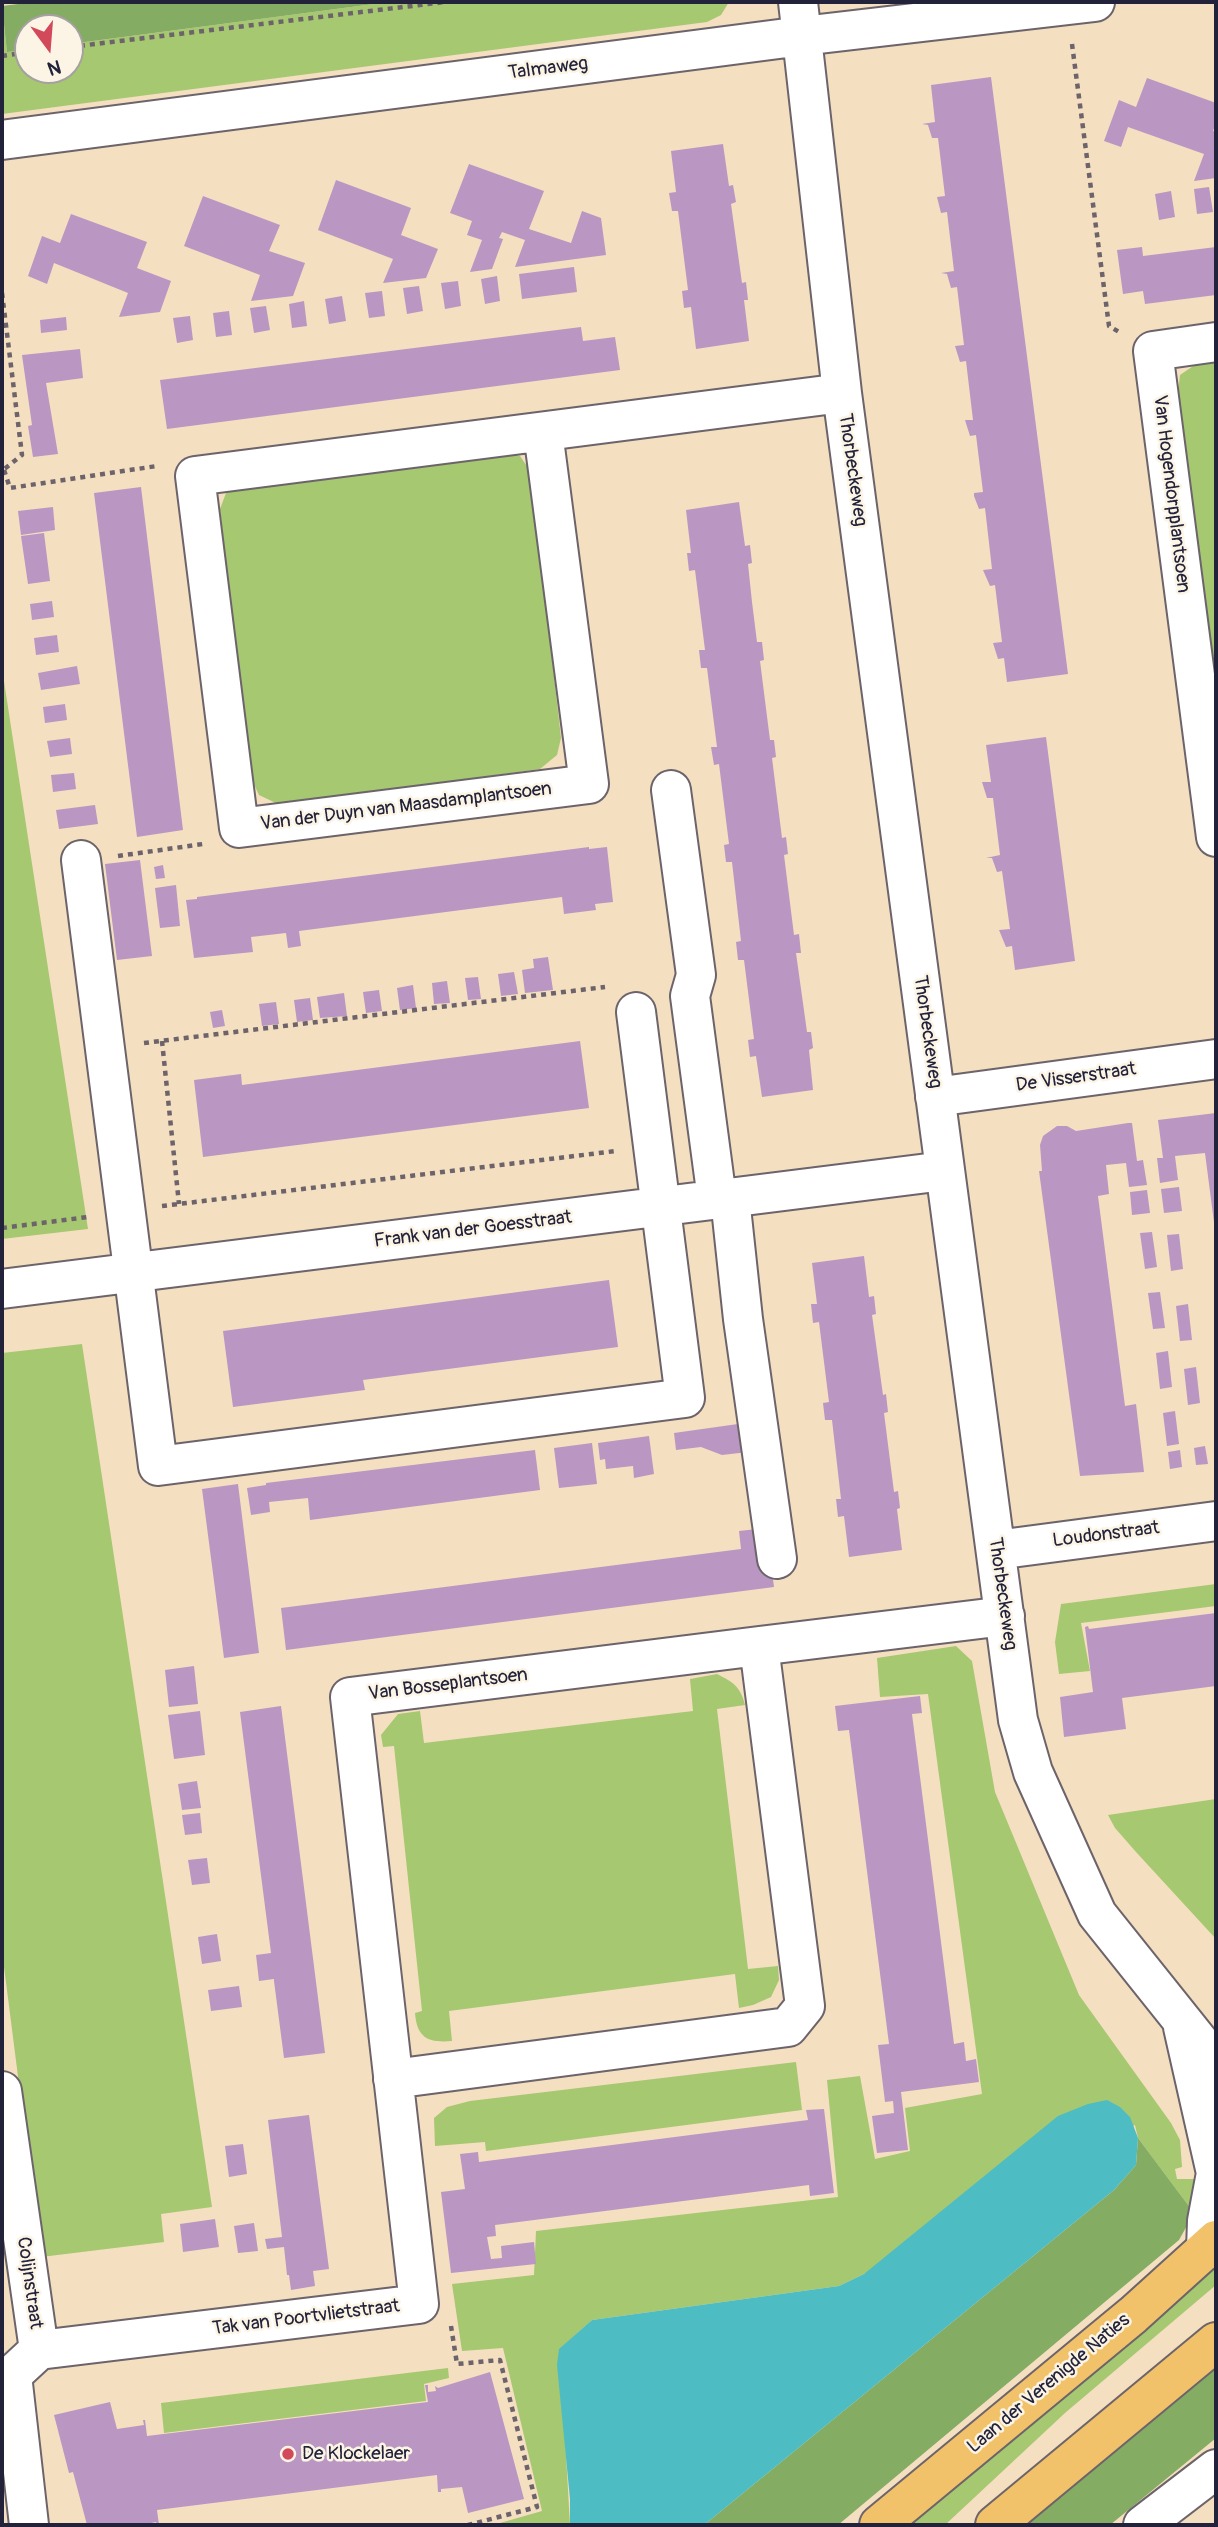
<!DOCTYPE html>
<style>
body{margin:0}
#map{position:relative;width:1218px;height:2527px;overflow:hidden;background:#f5dfc1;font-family:Pangolin,sans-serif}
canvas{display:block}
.frame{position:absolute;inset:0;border:4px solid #22223b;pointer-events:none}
.north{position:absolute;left:14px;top:14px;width:70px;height:70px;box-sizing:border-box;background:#fcf5e5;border:2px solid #a5a1a1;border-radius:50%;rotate:164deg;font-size:19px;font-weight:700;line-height:28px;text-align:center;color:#22223b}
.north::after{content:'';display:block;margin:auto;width:24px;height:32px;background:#d1495b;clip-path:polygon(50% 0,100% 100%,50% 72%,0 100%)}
</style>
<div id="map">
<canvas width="1218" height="2527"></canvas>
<div class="frame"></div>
<div class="north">N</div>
</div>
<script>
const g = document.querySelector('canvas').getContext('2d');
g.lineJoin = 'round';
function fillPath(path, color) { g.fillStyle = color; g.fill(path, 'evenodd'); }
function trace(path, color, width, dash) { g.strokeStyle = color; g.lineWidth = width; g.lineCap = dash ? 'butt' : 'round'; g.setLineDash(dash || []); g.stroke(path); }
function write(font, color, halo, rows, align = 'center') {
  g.font = font + ' Pangolin,sans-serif'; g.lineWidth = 5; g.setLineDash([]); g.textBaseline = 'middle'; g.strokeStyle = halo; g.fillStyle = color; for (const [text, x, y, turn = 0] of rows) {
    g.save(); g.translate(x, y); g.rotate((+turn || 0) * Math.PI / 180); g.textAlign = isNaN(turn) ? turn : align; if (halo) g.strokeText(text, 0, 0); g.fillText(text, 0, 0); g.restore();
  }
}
const green = new Path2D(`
 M389,2H729L721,15L707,22L2,114V6L7,52L28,50V70H70V44Z
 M1216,360V662L1209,647L1177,400L1180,375L1199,362Z
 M504,453L520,456L531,472L561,738L557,755L540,769L280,805L259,795L251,778L220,509L226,493L244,485Z
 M2,668L88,1229L2,1239Z
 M82,1344L212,2207L161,2214L164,2242L41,2257L2,1951V1353Z
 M1216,1584V1606L1081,1623L1090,1671L1059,1674L1055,1642L1061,1604Z
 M956,1646L972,1661L995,1792L1079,1995L1171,2123L1180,2140L1182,2167L1175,2169L1177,2179H1200L1194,2213L1138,2138L1135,2125L864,2274L839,2286L592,2320L560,2349L570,2525H493L542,2511L503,2348L462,2351L452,2284L534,2275L536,2231L838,2197L827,2080L860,2076L875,2159L910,2151L905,2108L982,2094L928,1694L880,1697L877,1658Z
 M717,1674C733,1682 741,1687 745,1705L717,1709L748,1969L778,1966L779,1980L771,1997L753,2005L739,2008L735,1974L449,2011L452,2041C428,2043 417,2038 415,2013L422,2011L394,1746L383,1747L381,1735L398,1714L420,1711L424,1743L693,1711L690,1679Z
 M1216,1799V1939L1136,1852L1115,1828L1108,1815Z
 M796,2062L802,2110L486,2151L485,2142L435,2146L434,2118L447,2107L470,2101Z
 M1216,2266V2285L1065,2413L945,2525H906Z
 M448,2368L449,2378L424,2384L426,2401L164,2433L161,2403Z`);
const forest = new Path2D(`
 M34,2H389L70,44V28H28V50L7,52L2,6Z
 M1138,2138L1194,2213L1179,2240L838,2525H704L1114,2190L1136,2165Z
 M1216,2359V2438L1110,2525H1017Z`);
const water = new Path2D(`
 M1107,2100L1120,2107L1130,2117L1138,2138L1136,2165L1114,2190L704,2525H570V2499L557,2365L559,2349L592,2320L839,2286L864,2274L1058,2116L1088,2104Z`);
const building = new Path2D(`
 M991,77L1068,674L1007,682L1004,658L998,659L993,643L1002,642L995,585L990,586L983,570L992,569L985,508L979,509L974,496V493L983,492L976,435L970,436L965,420H973L966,361L960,362L955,346L964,345L957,287L951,288L947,274L941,273L954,271L947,212L941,213L937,197L945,196L938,138H932L928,125L922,124L935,122L931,85Z
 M1147,78L1216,103V123L1213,131L1216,132V178L1194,181L1204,154L1128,127L1121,147L1104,141L1119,100L1136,107Z
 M723,144L729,186L733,185L736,202L731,204L742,283L746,282L748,300H744L749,341L696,349L691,307L684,308L682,291L688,290L678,211H672L669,193L676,192L671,151Z
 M469,164L544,191L529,229L571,243L582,211L601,218L606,255L515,267L525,240L502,232L499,238L503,239L492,269L470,272L482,240L467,235L472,221L450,213Z
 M336,180L411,208L401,235L438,249L426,278L383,283L393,259L318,230Z
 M1209,187L1213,212L1197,214L1194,189Z
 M1171,191L1175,217L1159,220L1155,194Z
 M203,196L280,225L269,251L305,263L293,296L251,301L260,275L184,246Z
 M71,214L147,242L137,268L171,281L160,312L119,317L128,293L54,263L47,284L28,276L42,236L60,243Z
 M1142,247L1143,256L1216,247V295L1145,304L1143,291L1123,294L1117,250Z
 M574,267L577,292L522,299L519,274Z
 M497,276L500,301L485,304L481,279Z
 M458,281L461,306L445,309L441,283Z
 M419,286L423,311L407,314L403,288Z
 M382,291L385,316L369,318L365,293Z
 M342,296L346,321L329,324L325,299Z
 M304,301L307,326L292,328L289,304Z
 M266,306L270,330L254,333L250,308Z
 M229,311L232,335L216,337L213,313Z
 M190,316L193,340L177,343L173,318Z
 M66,317L67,330L41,333L40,320Z
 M581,327L583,341L615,337L620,370L167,429L160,380Z
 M80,349L83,378L46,383L58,454L33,457L28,426L32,425L22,355Z
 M141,487L183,830L137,837L94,493Z
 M739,502L745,546L750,545L752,563L748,564L752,602L757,642H762L764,660L760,661L770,740H774L776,757L772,758L782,838L786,837L788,854L784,855L794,935L799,934L801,953H796L807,1032H811L813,1048L809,1050L813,1090L762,1097L756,1056L750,1057L748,1040L754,1039L744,960H738L736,942L741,941L732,862H726L724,845L729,844L719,764L714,765L711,747H717L707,668H701L699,650H705L695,570L689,571L687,553H691L686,510Z
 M53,507L55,530L21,535L18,511Z
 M44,533L50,581L28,584L21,536Z
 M52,601L54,617L32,620L30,604Z
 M57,635L59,652L36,655L34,638Z
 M77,666L80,684L41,690L38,673Z
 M65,704L67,720L45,723L43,707Z
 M1046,737L1075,961L1015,970L1012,946L1006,947L999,930L1010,929L1002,871L997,872L992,858H986L1000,855L993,798H987L982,782H991L986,745Z
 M70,738L72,754L50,757L47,741Z
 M74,773L76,789L53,792L51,775Z
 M95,805L98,824L59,829L56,810Z
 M589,847V849L607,847L613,902L595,904L596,910L564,914L562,897L299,931L301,946L288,948L286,933L251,937L253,952L194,958L186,900L197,899V897Z
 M140,860L152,956L117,960L105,864Z
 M163,865L165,878L156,879L154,867Z
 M176,885L180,926L160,928L155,888Z
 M548,957L553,990L525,993L522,970L534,968L533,959Z
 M514,972L518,994L501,996L498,974Z
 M478,977L481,999L468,1000L465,978Z
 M447,981L450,1003L434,1004L432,983Z
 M413,985L416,1008L400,1010L397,988Z
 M379,990L382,1011L366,1013L363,992Z
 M344,993L347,1016L320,1018L317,997Z
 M310,998L313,1020L297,1022L294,1000Z
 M276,1002L279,1024L262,1026L259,1004Z
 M222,1010L225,1026L213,1028L210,1012Z
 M580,1041L589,1108L203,1157L194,1080L241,1074L242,1085Z
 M1216,1113V1230H1215L1205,1153L1175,1156L1178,1180L1160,1183L1157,1158H1163L1158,1120Z
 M1128,1123H1132L1137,1161L1143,1160L1147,1185L1129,1187L1126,1163L1106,1165L1109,1194L1098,1196L1125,1406L1136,1404L1144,1472L1080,1476L1039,1171H1042L1040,1145L1043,1136L1057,1126H1067L1076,1131Z
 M1179,1187L1182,1211L1164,1213L1161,1189Z
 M1147,1190L1150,1213L1132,1215L1130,1192Z
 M1152,1232L1157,1267L1145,1269L1140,1233Z
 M1179,1234L1183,1269L1171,1271L1167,1235Z
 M864,1256L869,1297L874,1296L876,1314L872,1315L883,1395L886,1394L888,1412L884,1413L894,1492L898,1491L900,1508L897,1509L902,1550L849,1557L844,1516L838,1517L836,1499H841L832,1420H825L823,1403L829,1402L819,1322L813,1323L811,1304H817L812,1263Z
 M609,1280L618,1347L363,1380L365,1390L233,1407L223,1331Z
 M1160,1292L1165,1328L1153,1329L1148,1293Z
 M1188,1304L1192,1340L1180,1341L1176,1306Z
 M1168,1351L1172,1387L1160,1389L1156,1353Z
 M1196,1367L1200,1403L1188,1405L1184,1369Z
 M1175,1411L1179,1444L1167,1446L1163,1413Z
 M745,1423L748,1452L722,1455L701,1447L676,1450L674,1433Z
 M649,1436L654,1474L634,1478L633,1466L606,1469L605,1459L600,1460L598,1443Z
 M592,1443L597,1484L559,1488L554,1448Z
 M1205,1446L1208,1464L1196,1465L1194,1448Z
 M535,1450L540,1490L310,1520L308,1498L269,1502L270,1512L251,1515L247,1488L266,1485V1483Z
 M1180,1450L1182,1467L1170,1469L1168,1452Z
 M238,1484L259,1653L224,1658L202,1489Z
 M766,1528L774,1587L286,1650L281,1608L741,1549L739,1531Z
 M1216,1613V1686L1122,1698L1126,1729L1064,1737L1060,1697L1093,1692L1085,1627L1088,1626L1089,1629Z
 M194,1666L198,1704L169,1707L165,1670Z
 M920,1696L922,1713L912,1714L954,2044L964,2042L966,2061L976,2059L979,2082L901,2092L908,2150L877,2153L872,2116L894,2113L893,2101L885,2102L878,2045L889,2044L849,1730L838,1731L835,1706Z
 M281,1706L325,2053L284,2058L274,1981V1979L259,1981L256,1955L271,1953L240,1712Z
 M200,1711L205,1755L174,1759L168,1715Z
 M197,1781L201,1808L182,1810L178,1784Z
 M200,1813L202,1833L185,1835L182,1815Z
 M207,1858L210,1883L192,1885L188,1860Z
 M217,1934L221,1961L202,1964L198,1937Z
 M239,1986L242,2007L211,2011L208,1990Z
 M824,2109L834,2193L810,2196L809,2185L495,2225L496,2236L487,2237L491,2259L502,2258L501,2246L534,2242L536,2264L451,2273L441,2192L465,2189L460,2154L478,2152L479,2162L808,2120L806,2110Z
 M309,2115L329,2269L313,2271L315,2286L291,2290L289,2275H287L284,2247L267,2249L265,2239L282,2237L268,2120Z
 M243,2144L247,2174L229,2177L225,2146Z
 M215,2219L219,2247L183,2252L180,2224Z
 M254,2223L258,2251L238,2253L234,2226Z
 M490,2372L524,2499L468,2513L462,2487L441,2489V2492H438L437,2475L157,2510L159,2525H157L156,2522L142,2525H87L73,2472L69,2473L54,2415L110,2402L117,2429L144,2425L143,2420H145L147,2436L428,2402L425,2385H428V2392L436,2391L435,2386L438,2388Z`);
const path = new Path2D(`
 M1072,44L1109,326L1119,332
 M70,47L445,2
 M2,56L28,52
 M2,293L22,455L3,470
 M4,470L10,488L157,466
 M118,856L203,844
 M162,1041L179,1204
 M144,1043L605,987
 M162,1206L616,1151
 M2,1228L88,1217
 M451,2326L457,2364L500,2360L537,2507L468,2525`);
const minor = new Path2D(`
 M798,2L842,393L1018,1720L1033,1772L1097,1914L1216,2063
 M2,140L802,36L1095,2
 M1216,342L1153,351L1216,837
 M543,432L589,784L239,828L195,476L842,393
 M671,790L696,975L690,996L717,1199
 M81,860L158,1466L685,1398L636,1012
 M935,1097L1216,1059
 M730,1198L743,1319L777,1559
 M2,1289L944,1171
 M996,1550L1216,1521
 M759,1646L1005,1616
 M1183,2027L1216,2173L1207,2221L1206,2250
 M2,2091L39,2350
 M29,2525L12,2375L39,2350L419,2304L350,1697L759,1646L805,2006L788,2027L393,2079
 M1143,2525L1216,2469`);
const major = new Path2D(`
 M879,2525L1133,2315L1216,2240
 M995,2525L1216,2342`);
const markers = [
 [288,2454,7,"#d1495b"]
];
const streetNames = [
 ["Talmaweg",548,69,-7],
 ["Thorbeckeweg",852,470,82],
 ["Van Hogendorpplantsoen",1171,494,83],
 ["Van der Duyn van Maasdamplantsoen",406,807,-7],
 ["Thorbeckeweg",927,1032,82],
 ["De Visserstraat",1076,1078,-8],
 ["Frank van der Goesstraat",473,1230,-7],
 ["Loudonstraat",1106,1535,-7],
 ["Thorbeckeweg",1002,1594,82],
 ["Van Bosseplantsoen",448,1685,-7],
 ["Colijnstraat",29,2283,82],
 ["Tak van Poortvlietstraat",306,2318,-7],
 ["Laan der Verenigde Naties",1049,2384,-40]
];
const poiNames = [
 ["De Klockelaer",302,2454]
];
fillPath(green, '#a6c871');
fillPath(forest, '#84ac63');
fillPath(water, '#4ebcc3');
fillPath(building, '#ba96c3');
trace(minor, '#6c646a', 42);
trace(major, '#6c646a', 42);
trace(path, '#6c646a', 4.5, [5, 5]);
trace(minor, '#fff', 38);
trace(major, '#f2c26a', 38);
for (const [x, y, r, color] of markers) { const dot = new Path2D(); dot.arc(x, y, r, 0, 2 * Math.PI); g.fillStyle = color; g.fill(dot); trace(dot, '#fcf5e5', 2.5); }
write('19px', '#22223b', '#fcf5e5', streetNames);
write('19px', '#22223b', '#fcf5e5', poiNames, 'left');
</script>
